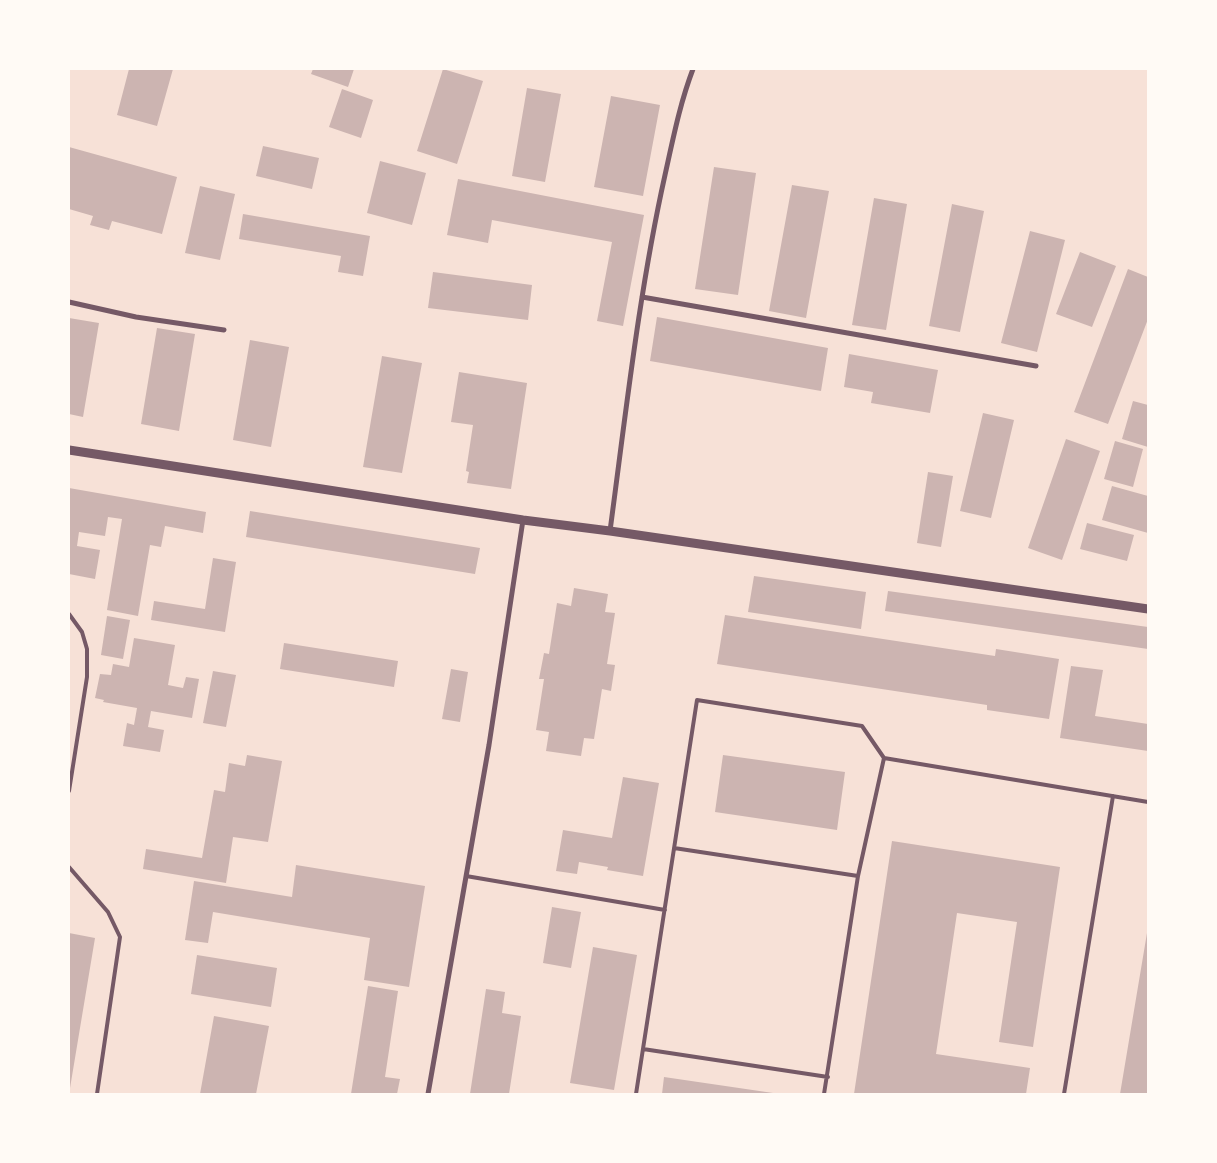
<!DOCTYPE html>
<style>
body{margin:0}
#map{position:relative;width:1217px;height:1163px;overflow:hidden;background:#f7e1d7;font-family:Lora,serif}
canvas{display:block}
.frame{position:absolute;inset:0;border:70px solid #fffaf5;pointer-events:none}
</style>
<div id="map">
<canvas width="1217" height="1163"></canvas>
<div class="frame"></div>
</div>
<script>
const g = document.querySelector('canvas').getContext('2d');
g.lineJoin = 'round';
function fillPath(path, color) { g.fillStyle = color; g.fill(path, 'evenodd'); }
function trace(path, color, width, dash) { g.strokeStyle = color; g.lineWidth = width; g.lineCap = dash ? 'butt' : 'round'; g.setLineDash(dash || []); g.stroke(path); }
const building = new Path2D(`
 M129,69H173L157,126L117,115Z
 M313,69H354L348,87L311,74Z
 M443,69L483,81L457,164L417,151Z
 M527,88L561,94L545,182L512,176Z
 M342,89L373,100L361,138L329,127Z
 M611,96L660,105L643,196L594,187Z
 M263,146L319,158L312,189L256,176Z
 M69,147L177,177L162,234L112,221L109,230L90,225L93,216L69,209Z
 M380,161L426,173L412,225L367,213Z
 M714,167L756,173L738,295L695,289Z
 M458,179L644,215L623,326L597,321L612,242L492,220L488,243L447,235Z
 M792,185L829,191L806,318L769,311Z
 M200,186L235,194L220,260L185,253Z
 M874,198L907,204L886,330L852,325Z
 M952,204L984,211L960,332L929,326Z
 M243,214L370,236L363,276L338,272L341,256L239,239Z
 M1030,231L1065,240L1037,352L1001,343Z
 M1080,252L1116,266L1092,327L1056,314Z
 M1128,269L1148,277V319L1108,424L1074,412Z
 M433,272L532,285L528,320L428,308Z
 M657,317L828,348L821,391L650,361Z
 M69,318L99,323L83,417L69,414Z
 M157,328L195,334L179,431L141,424Z
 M250,340L289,347L271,447L233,440Z
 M849,354L938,370L930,413L871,403L873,392L844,387Z
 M382,356L422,363L402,473L363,467Z
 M459,372L527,383L511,489L467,483L469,472L466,471L473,425L451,422Z
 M1133,401L1148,405V447L1122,439Z
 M983,413L1014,420L991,518L960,511Z
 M1066,439L1100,451L1062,560L1028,548Z
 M1115,441L1143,449L1133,487L1104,479Z
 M928,472L953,476L941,547L917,543Z
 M1112,486L1148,496V533L1102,520Z
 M69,488L206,512L203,533L165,526L161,547L150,545L138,616L107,610L122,519L108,517L105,536L79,532L77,546L100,550L95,579L69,574Z
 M250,511L480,548L475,574L246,537Z
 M1087,523L1134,535L1127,561L1080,549Z
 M213,558L236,562L225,632L151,620L154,601L205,609Z
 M754,576L866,592L861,629L748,612Z
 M574,588L608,594L605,612L615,613L607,664L615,665L611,691L602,689L594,739L584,738L581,756L546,751L549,732L536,730L544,679H539L544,653L549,654L557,603L571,606Z
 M888,591L1148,627V649L885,611Z
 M725,615L995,656L996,649L1059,659L1049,719L987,710V705L717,664Z
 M107,616L130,620L123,659L101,655Z
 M134,638L175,645L168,685L183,688L186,677L199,679L192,718L151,711L148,727L164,730L160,752L123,746L127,723L134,725L137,708L103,702L104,700L95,698L100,674L111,675L113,664L129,667Z
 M284,643L398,661L394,687L280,669Z
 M1071,666L1103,670L1095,716L1148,724V751L1060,738Z
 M451,669L468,672L460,722L442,719Z
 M213,671L236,675L226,727L203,723Z
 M247,755L282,761L268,842L233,837L226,883L143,869L146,849L202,858L214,790L225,792L229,763L245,766Z
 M723,755L845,772L837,830L715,812Z
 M623,777L659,783L643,876L607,870L608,867L579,862L577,874L556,871L563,830L612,838Z
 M892,841L1060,867L1033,1047L999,1042L1017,922L957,913L936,1054L1030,1068L1026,1094H854Z
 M296,865L425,886L409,987L364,980L370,938L213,912L208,943L185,940L194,881L292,897Z
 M552,907L581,912L571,968L543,963Z
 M69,933L95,938L70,1088H69Z
 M1147,933L1148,1094H1120Z
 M593,947L637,955L614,1090L570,1083Z
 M197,955L277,968L271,1007L191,994Z
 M368,986L398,991L385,1077L400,1079L397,1094H351Z
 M486,989L505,992L502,1013L521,1016L509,1094H470Z
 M214,1016L269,1026L256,1094H200Z
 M664,1077L773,1093V1094H662Z`);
const service = new Path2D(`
 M69,614L82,632L87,649V677L69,791
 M674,848L858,876
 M69,867L108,912L120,937L97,1094
 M466,876L665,910
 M643,1049L828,1077
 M636,1094L697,700L862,726L884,758L1148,802
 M824,1094L858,876L884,758
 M1064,1094L1113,796`);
const minor = new Path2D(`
 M642,297L1036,366
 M69,302L136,317L224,330
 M610,531C626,412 639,292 665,175C673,139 680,103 693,69
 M428,1094L489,745L523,520`);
const tertiary = new Path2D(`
 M69,450L523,520L610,531L1148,609`);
fillPath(building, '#ccb4b1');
trace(service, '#755966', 4);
trace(minor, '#755966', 5);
trace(tertiary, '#755966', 9);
</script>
